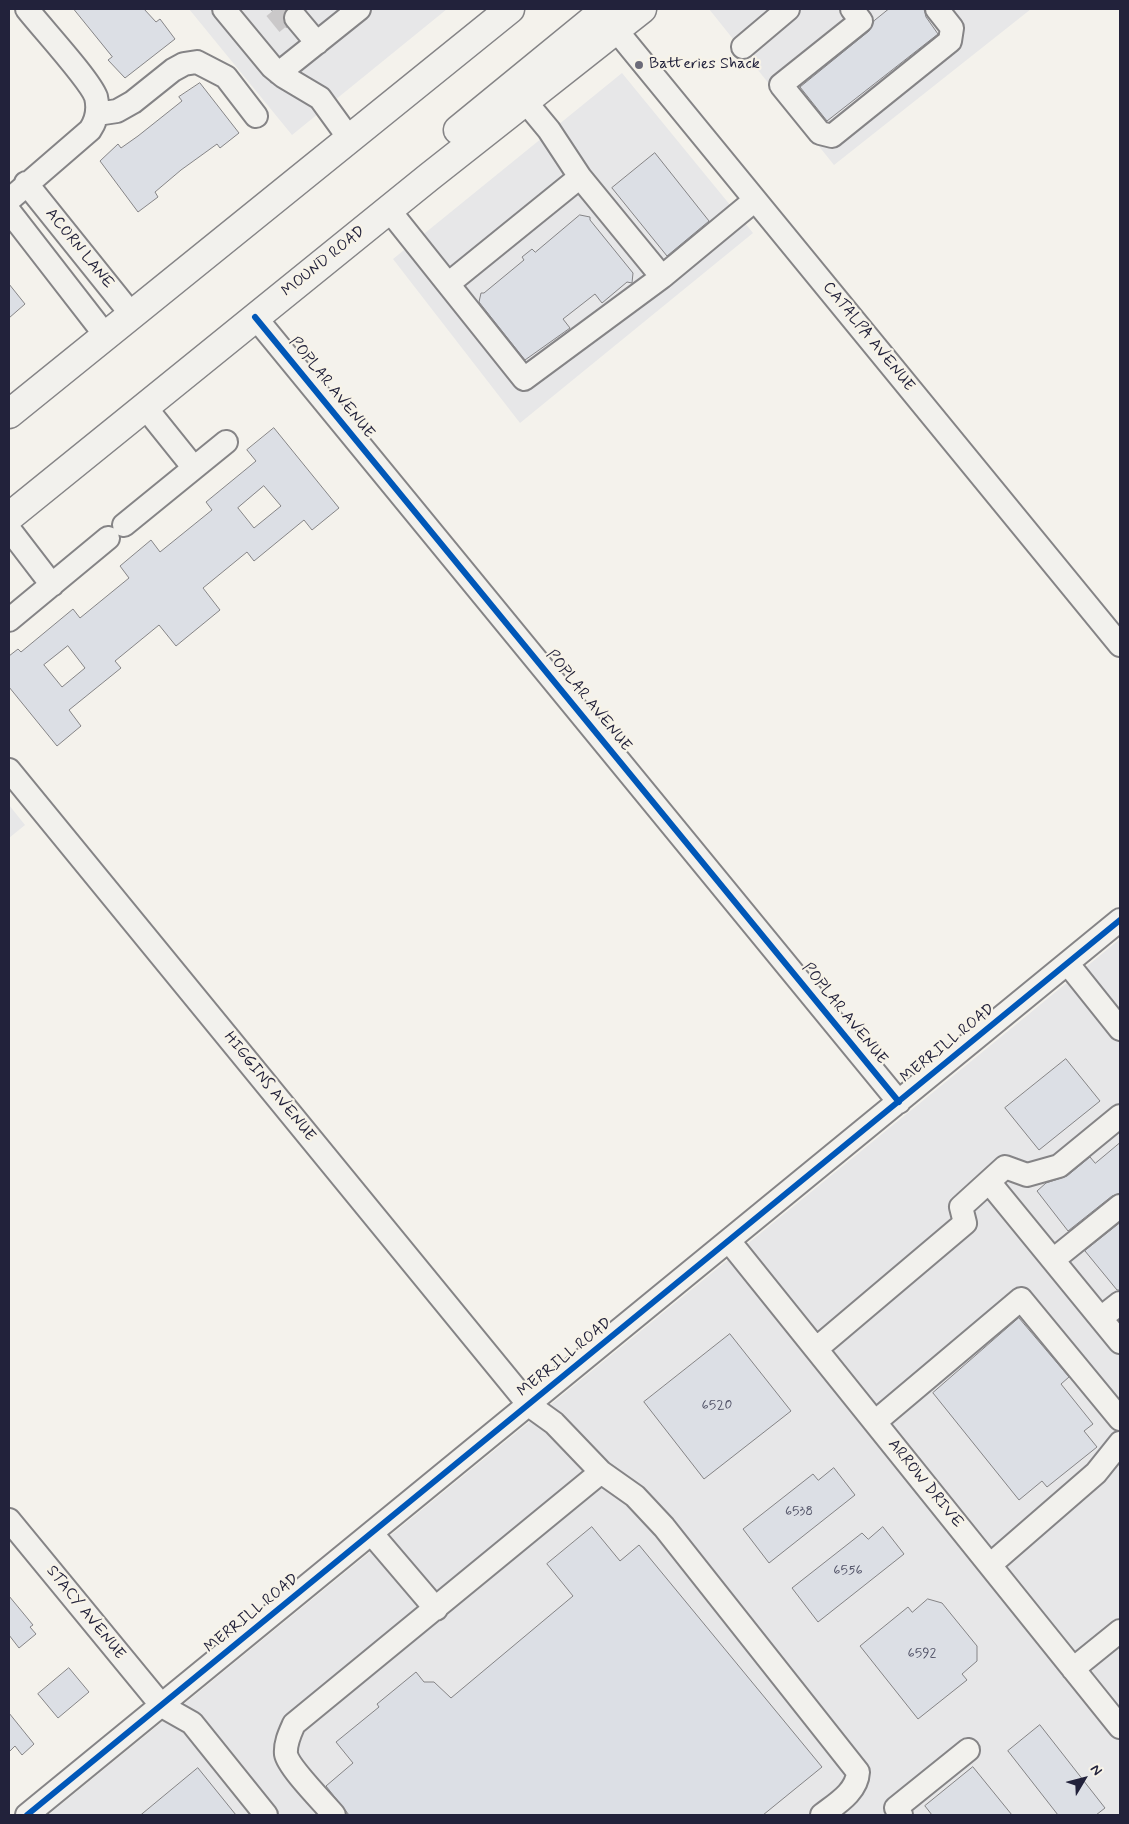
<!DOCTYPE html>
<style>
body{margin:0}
#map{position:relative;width:1129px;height:1824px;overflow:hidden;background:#f4f2ec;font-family:Mynerve,sans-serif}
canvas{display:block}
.frame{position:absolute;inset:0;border:10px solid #22223b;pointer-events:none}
.north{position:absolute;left:1059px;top:1754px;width:50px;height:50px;-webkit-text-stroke:4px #f7f3e8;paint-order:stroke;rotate:53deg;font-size:14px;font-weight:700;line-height:20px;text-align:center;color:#22223b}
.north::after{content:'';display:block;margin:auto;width:18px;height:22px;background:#22223b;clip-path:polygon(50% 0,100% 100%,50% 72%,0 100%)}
</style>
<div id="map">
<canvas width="1129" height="1824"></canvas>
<div class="frame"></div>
<div class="north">N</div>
</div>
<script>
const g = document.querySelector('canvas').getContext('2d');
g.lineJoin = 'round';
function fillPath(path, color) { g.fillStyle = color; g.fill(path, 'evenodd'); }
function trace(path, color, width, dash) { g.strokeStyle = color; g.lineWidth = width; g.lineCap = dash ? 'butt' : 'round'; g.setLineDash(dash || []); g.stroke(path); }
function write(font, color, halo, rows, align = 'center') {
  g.font = font + ' Mynerve,sans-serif'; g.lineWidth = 4.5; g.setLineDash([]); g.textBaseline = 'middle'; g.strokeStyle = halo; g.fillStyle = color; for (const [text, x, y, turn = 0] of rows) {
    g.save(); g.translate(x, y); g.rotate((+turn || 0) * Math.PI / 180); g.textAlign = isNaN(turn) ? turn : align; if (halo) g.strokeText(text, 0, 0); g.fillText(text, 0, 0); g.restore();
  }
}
const built = new Path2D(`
 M189,9H447L292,135Z
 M709,9H1031L834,165Z
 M622,73L753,233L520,423L393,259Z
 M9,805L25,825L9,838Z
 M1120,939V1815H48L1013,1027Z`);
const building = new Path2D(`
 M74,9H144L156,22L160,19L175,39L125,78L108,60L112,57Z
 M271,9H287L283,20L286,27Z
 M889,9H924L926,17L938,34L827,121L800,87L869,31L874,21Z
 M200,83L239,133L220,148L217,144L181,170L155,192L158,197L138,212L100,161L118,144L121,148L138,136L182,101L179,97Z
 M655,153L709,221L667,256L612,188Z
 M580,215L590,217V220L633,273L632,283L627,282L602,303L595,294L563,319L570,328L525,360L479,302L481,293H484L524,260L522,257L532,249L535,252Z
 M9,284L25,304L9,318Z
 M274,428L339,508L312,530L304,520L254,561L247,552L203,588L220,610L176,646L159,625L115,661L121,668L69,710L81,726L57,746L9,687V656L18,649L21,652L73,609L80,618L129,578L120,566L151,540L160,552L212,510L206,502L256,461L247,450ZM264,486L281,506L254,528L238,508ZM68,646L85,668L62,687L44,665Z
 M1066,1059L1100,1101L1039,1150L1005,1108Z
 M1120,1143V1193L1112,1196L1068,1231L1037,1191L1046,1183L1067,1176L1090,1157L1095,1163Z
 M1120,1223V1290H1117L1085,1251Z
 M1019,1318L1069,1377L1061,1384L1093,1424L1084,1431L1097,1447L1047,1487L1042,1481L1019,1500L933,1393Z
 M730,1334L791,1411L704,1479L644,1402Z
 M834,1468L855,1495L769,1563L743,1529L813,1474L818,1480Z
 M592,1527L620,1561L639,1545L822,1767L763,1815H349L326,1786L353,1763L336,1742L379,1707L377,1704L416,1672L424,1682H434L451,1698L573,1596L547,1564Z
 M883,1527L904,1554L818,1622L792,1588L862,1533L868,1539Z
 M9,1596L33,1625L30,1627L36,1634L19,1648L9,1635Z
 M928,1599L942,1603L977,1646V1661L962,1674L967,1680L918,1719L860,1646L908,1607L912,1612Z
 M69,1668L89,1692L58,1718L38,1694Z
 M9,1713L34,1744L22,1755L15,1746L9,1752Z
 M1040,1725L1105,1808L1096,1815H1058L1008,1751Z
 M973,1767L1012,1815H932L925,1806Z
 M198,1768L236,1815H141Z`);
const minorTunnel = new Path2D(`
 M275,9L288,25`);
const minor = new Path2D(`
 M224,9L272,67L283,76L320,98L349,138
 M852,9L861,21L781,85L820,133L832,136L950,41L952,28L937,9
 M296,18L317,43
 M616,30L1120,645
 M743,47L788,9
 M279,73L359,9
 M97,114L117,111L133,102L173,70L184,64L197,62L226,77L256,116
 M580,177L662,277L755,200
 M26,183L132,315
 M9,200L90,130C97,120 99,110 96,97C90,80 41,27 27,9
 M389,210L448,284L580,177L549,130L515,89
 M9,211L106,336
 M448,284L524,379L662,277
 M255,317L899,1102
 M194,468L226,442
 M124,525L194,468L145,407
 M9,529L52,585
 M9,620L108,538
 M9,770L529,1405L554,1423L601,1472L635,1496L664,1527L858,1772C857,1792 836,1804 822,1815
 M1068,964L1120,1029
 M989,1182L1120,1342
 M729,1241L1120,1727
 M1053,1260L1120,1206
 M1101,1318L1120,1303
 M816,1349L965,1223L961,1207L1005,1167L1027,1175L1059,1166L1120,1116
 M875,1422L1021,1299L1120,1419
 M9,1520L162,1706L192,1723L266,1815
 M372,1534L436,1609
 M990,1565L1096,1473L1120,1443
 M1073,1669L1120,1631
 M27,1815L1120,920
 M334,1815C324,1803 288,1767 286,1754C285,1743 290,1733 294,1724L601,1472
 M901,1815L896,1808L968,1750`);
const major = new Path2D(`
 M458,130L606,9
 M9,414L510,9
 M9,517L429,177L642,9`);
const cycleway = new Path2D(`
 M255,317L899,1102
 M27,1815L1120,920`);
const markers = [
 [639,65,5,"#6c6b79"]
];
const numberNames = [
 ["6520",717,1406],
 ["6538",799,1512],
 ["6556",848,1571],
 ["6592",922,1654]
];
const poiNames = [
 ["Batteries Shack",649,65]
];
const streetNames = [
 ["ACORN LANE",79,249,51],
 ["MOUND ROAD",324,262,-39],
 ["CATALPA AVENUE",868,337,51],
 ["POPLAR AVENUE",331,388,51],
 ["POPLAR AVENUE",588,701,51],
 ["POPLAR AVENUE",844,1014,51],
 ["MERRILL ROAD",948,1044,-39],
 ["HIGGINS AVENUE",269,1087,51],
 ["MERRILL ROAD",565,1358,-39],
 ["ARROW DRIVE",925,1484,51],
 ["STACY AVENUE",85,1613,51],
 ["MERRILL ROAD",252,1614,-39]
];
fillPath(built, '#e7e7e8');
fillPath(building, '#dcdfe5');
trace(building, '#858486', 1);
trace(minorTunnel, '#cac8c9', 22, [22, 11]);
trace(minor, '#858486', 26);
trace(major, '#858486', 31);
trace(minor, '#f2f1ed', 22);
trace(major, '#f2f1ed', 28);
trace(cycleway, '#0057b8', 6);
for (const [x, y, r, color] of markers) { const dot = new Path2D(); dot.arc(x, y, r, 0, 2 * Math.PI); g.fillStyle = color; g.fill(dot); trace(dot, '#f7f3e8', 2); }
write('14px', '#505166', null, numberNames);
write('16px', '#22223b', '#f7f3e8', poiNames, 'left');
write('16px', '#22223b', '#f7f3e8', streetNames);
</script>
